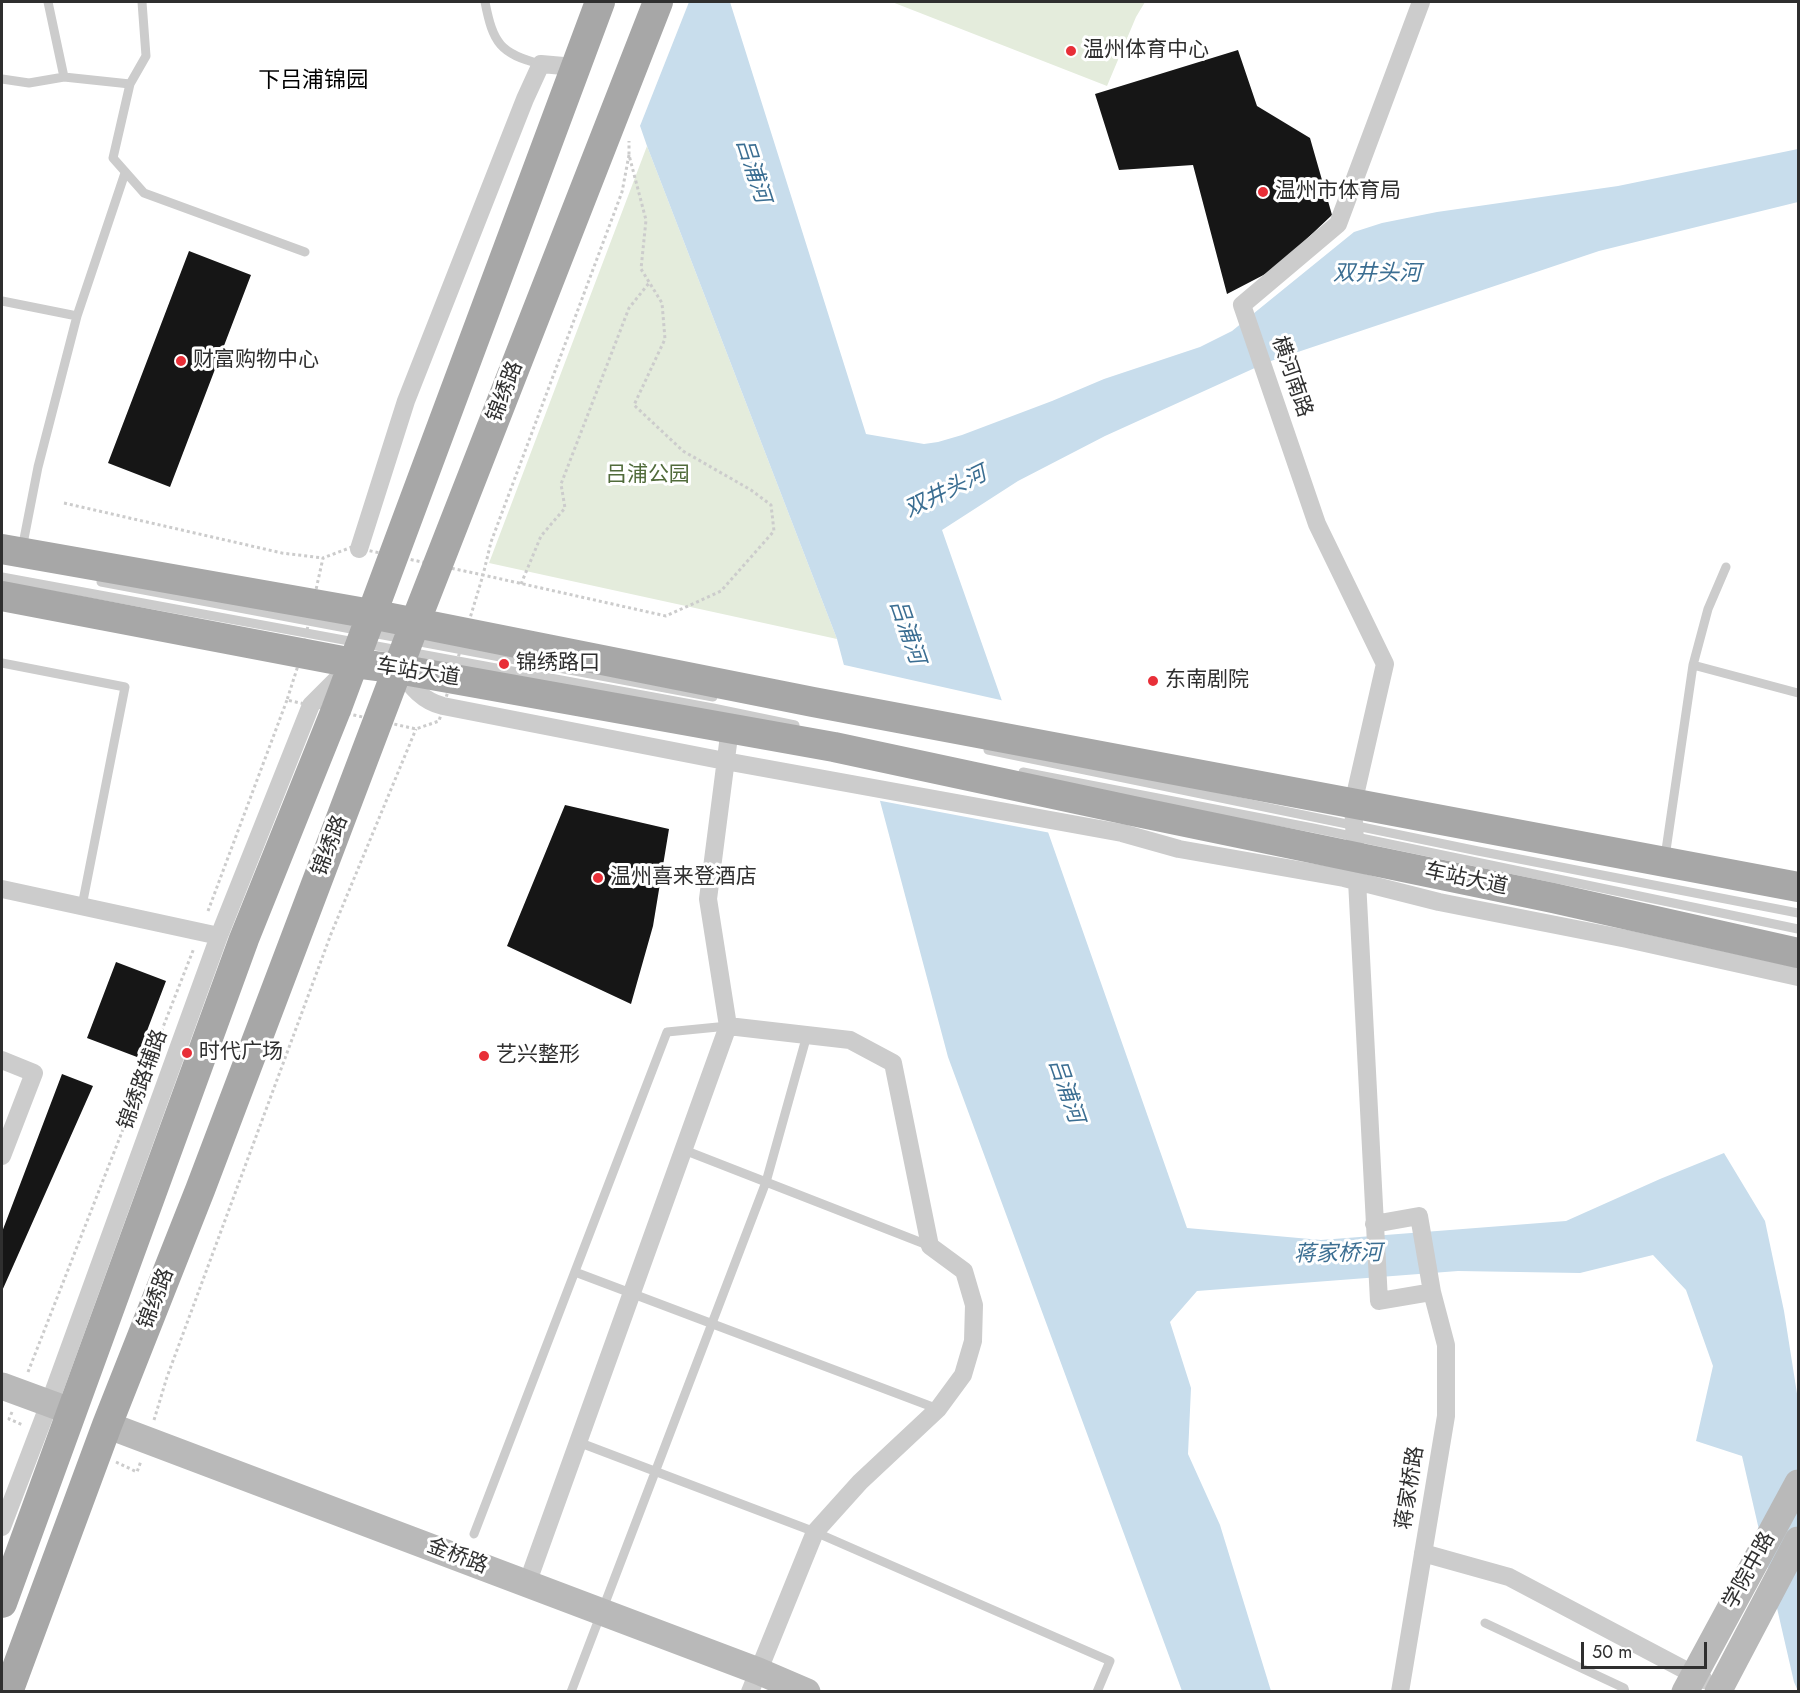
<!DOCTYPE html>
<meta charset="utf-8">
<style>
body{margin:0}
#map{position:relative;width:1800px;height:1693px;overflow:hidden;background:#fff;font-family:Jost,sans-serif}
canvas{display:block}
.frame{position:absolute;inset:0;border:3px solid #2f2f2f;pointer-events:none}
.scale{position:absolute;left:1581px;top:1642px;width:126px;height:27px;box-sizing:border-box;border:3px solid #2f2f2f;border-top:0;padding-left:8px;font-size:18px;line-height:21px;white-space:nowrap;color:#2f2f2f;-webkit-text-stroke:4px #fff;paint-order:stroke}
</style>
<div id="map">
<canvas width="1800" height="1693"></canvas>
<div class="frame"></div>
<div class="scale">50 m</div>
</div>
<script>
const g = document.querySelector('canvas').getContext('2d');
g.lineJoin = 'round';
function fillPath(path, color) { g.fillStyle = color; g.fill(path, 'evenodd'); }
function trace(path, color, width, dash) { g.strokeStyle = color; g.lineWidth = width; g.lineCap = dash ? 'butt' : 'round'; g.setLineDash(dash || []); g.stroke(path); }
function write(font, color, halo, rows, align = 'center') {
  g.font = font + ' Jost,"Noto Sans SC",sans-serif'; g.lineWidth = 6; g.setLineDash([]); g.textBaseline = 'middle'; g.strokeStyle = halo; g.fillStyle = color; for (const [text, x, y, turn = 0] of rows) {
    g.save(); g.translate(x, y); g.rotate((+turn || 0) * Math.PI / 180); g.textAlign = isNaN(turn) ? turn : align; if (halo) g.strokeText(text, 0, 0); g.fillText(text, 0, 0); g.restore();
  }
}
const green = new Path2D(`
 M892,2H1145L1136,17L1107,86Z
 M647,146L837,639L489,563Z`);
const water = new Path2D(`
 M597,2H730L866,434L924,444L938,442L962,435L1052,401L1104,379L1200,347L1232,331L1354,232L1382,223L1437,212L1618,186L1798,149V202L1599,251L1268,362L1105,436L1018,481L942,530L1187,1228L1321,1240L1566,1221L1660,1179L1724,1153L1765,1221L1784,1311L1798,1400V1691L1794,1682L1742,1456L1696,1441L1713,1366L1686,1290L1653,1255L1580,1273L1458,1271L1197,1291L1170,1322L1191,1388L1188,1454L1220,1525L1271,1691H1182L948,1057L837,639L647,146Z`);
const pier = new Path2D(`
 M594,2H689L638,131Z
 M840,664L1005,701L1051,833L876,800Z`);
const building = new Path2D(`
 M1238,50L1257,106L1310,138L1332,215L1275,269L1227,294L1193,165L1119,170L1095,94Z
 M189,251L251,275L170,487L108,463Z
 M565,805L669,829L653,926L631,1004L507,946Z
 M116,962L166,981L137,1057L87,1038Z
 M62,1074L93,1086L2,1291V1232Z`);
const path = new Path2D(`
 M629,155L622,192L491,542L483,575L666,616L721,591L774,531L771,505L751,490L683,451L634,405L665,339L662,303L641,269L646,220L629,155V141
 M64,503L282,553L323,558
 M352,547L483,575L439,721L416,729L287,700L302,653L323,558Z
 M521,584L541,536L565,508L561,484L629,308L649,283
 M208,911L287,700
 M28,1372L194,948
 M12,1412L9,1419L23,1425
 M154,1420L167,1377L331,934L416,729
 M116,1462L137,1472L141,1461`);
const lane = new Path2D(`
 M48,2L64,77L130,84L113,158L144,193L305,252
 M485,2C493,43 500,54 541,64
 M2,79L29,83L64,77
 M130,84L146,56L142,2
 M2,301L77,316
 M22,549L38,467L77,316L125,173
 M2,577L713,708L795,725
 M101,582L713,697
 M2,663L125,687L82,906
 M1693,665L1798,693
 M988,750L1478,851L1798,913
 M1023,772L1313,828L1798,929
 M1665,857L1693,665L1708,609L1726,567
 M684,1150L930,1246
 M575,1272L938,1409
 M578,1442L815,1532L1110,1661L1097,1692
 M474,1534L667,1032L728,1026
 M1485,1623L1624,1688L1625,1692
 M571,1692L766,1182L807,1035`);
const street = new Path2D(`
 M1421,2L1338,224L1242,305L1317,524L1385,664L1353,804L1379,1301L1432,1292
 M359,549L406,401L525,99L541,64L575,67
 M398,669C411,686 422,701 443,706L725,761L1122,833L1179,849L1344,878L1439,902L1627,939L1798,977
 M2,889L219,936
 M728,1026L850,1040L893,1063L930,1246L964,1271L974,1305L973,1341L963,1375L938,1409L860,1482L815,1532L750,1692
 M2,1060L34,1073L2,1156
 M1374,1224L1419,1216L1432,1292L1446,1345V1416L1400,1692
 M2,1527L49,1404L219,936L311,705L345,671
 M1423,1553L1509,1577L1704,1680
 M527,1584L728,1026L708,899L730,728`);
const secondary = new Path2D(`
 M2,1386L70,1411
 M107,1425L758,1671L807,1692
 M1685,1692L1798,1483
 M1718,1692L1798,1540`);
const primary = new Path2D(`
 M2,549L371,614L813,702L1798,887
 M2,596L353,663L398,669L834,747L1133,811L1553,898L1798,953
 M2,1603L244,939L336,710L600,2
 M8,1692L107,1425L200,1190L415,623L658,2`);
const markers = [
 [1071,51,6,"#e82f38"],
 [1263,192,6,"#e82f38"],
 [181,361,6,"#e82f38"],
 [504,664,6,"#e82f38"],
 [1153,681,6,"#e82f38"],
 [598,878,6,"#e82f38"],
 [187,1053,6,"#e82f38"],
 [484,1056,6,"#e82f38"]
];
const poiNames = [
 ["温州体育中心",1083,51],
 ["温州市体育局",1275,192],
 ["财富购物中心",193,361],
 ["锦绣路口",516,664],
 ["东南剧院",1165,681],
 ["温州喜来登酒店",610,878],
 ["时代广场",199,1053],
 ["艺兴整形",496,1056]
];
const streetNames = [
 ["横河南路",1291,377,71],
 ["锦绣路",506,392,-69],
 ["车站大道",418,673,9],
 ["锦绣路",331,846,-69],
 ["车站大道",1466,880,12],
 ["锦绣路辅路",144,1080,-70],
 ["锦绣路",157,1299,-69],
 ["蒋家桥路",1411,1488,-81],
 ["金桥路",457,1557,21],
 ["学院中路",1750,1571,-61]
];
const parkNames = [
 ["吕浦公园",648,476]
];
const neighbourhoodNames = [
 ["下吕浦锦园",313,82]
];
const waterNames = [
 ["吕浦河",752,171,72],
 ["双井头河",1377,275],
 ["双井头河",946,493,-26],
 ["吕浦河",906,632,71],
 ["吕浦河",1065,1091,71],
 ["蒋家桥河",1338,1255,-1]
];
fillPath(green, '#e4ecdc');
fillPath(water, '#c8ddec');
fillPath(pier, '#fff');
fillPath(building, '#161616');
trace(path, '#ccc', 3, [3, 3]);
trace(lane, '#ccc', 9);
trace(street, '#ccc', 18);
trace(secondary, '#b9b9b9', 27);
trace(primary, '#a7a7a7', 30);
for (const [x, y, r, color] of markers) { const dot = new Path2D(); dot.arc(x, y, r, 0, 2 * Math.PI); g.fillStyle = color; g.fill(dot); trace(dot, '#fff', 2); }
write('21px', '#2f2f2f', '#fff', poiNames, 'left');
write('21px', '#2f2f2f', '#fff', streetNames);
write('21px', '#516b3b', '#fff', parkNames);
write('22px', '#000', '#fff', neighbourhoodNames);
write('italic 22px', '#3b6e92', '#fff', waterNames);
</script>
